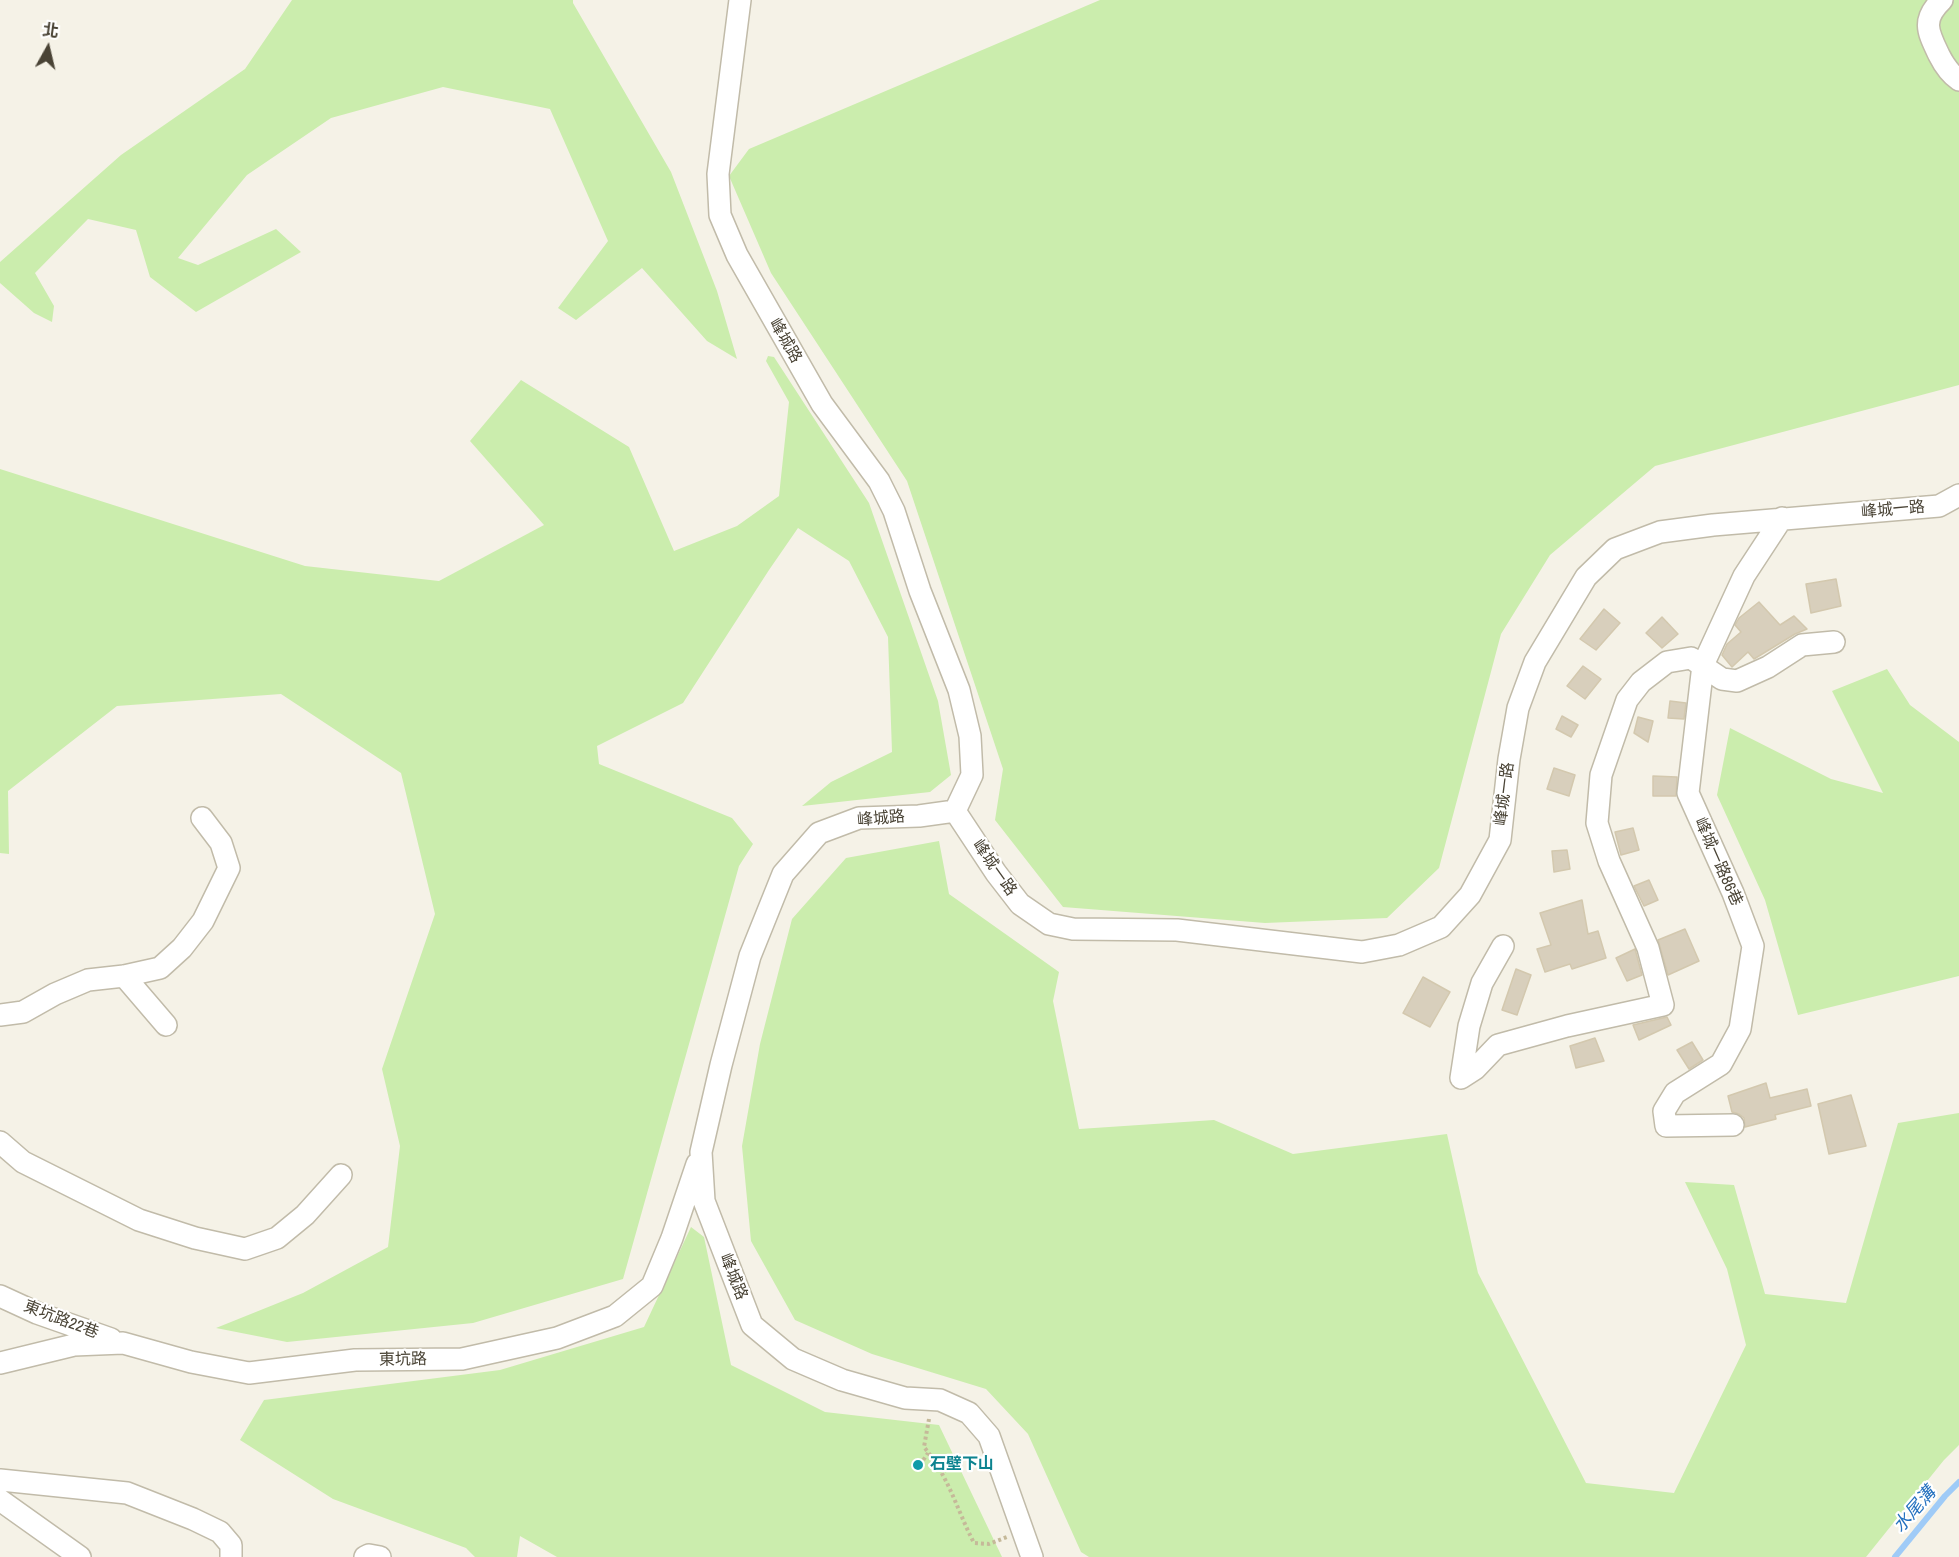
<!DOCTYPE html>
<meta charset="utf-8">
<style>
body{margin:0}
#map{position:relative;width:1959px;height:1557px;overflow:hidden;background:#f5f2e7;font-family:"Archivo Narrow","Noto Sans TC",sans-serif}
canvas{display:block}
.north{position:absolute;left:18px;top:18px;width:60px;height:60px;-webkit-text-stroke:4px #fff;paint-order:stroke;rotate:8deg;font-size:16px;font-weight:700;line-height:24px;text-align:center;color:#494335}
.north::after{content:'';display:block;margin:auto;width:21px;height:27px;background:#494335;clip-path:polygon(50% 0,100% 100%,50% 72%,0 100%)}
</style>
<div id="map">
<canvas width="1959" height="1557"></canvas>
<div class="north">北</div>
</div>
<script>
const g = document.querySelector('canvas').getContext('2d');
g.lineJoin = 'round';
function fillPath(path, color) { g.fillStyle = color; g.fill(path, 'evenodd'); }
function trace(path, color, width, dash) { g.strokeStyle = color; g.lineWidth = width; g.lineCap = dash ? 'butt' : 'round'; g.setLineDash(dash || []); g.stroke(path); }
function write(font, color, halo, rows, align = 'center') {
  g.font = font + ' "Archivo Narrow","Noto Sans TC",sans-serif'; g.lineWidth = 4.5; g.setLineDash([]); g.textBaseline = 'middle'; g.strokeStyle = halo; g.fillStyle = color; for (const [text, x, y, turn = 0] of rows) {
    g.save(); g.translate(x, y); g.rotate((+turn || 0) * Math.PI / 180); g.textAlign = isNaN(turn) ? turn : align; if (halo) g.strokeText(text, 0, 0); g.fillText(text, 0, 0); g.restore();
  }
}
const green = new Path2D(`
 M292,0H573V3L671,172L717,291L737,359L707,341L642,268L576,320L558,308L608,241L550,109L443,87L331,118L247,175L178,258L198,265L276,229L301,252L196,312L150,277L136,230L88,219L35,273L54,306L52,322L34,313L0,283V262L121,155L245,69Z
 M1100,0H1959V385L1655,466L1550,555L1501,634L1439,868L1387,918L1265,923L1063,907L995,820L1003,769L907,481L771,273L729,176L749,149Z
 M768,356L774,357L869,503L938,701L951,775L930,792L802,806L831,782L892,752L888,637L849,561L798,528L769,570L683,703L597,746L599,764L732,818L753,844L739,866L623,1279L473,1323L287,1342L216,1328L303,1293L388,1247L400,1146L382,1069L435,914L401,773L281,694L117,706L8,791L9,854L0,853V469L305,566L439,581L544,525L470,441L521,380L629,447L674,551L737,526L779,496L789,402L766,361Z
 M1887,669L1910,705L1959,742V976L1798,1015L1765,900L1717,795L1730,728L1831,779L1883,793L1832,691Z
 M939,841L949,894L1059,972L1053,1001L1079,1129L1214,1120L1293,1154L1447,1134L1478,1273L1586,1483L1674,1493L1746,1345L1727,1269L1685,1182L1734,1185L1765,1294L1846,1303L1898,1123L1959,1113V1445L1944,1460L1866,1557H1089L1081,1552L1028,1434L986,1389L872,1354L795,1320L751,1241L742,1146L760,1044L792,919L846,858Z
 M691,1227L704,1237L731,1365L825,1412L939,1425L1002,1557H557L520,1536L517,1557H475L466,1548L333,1499L240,1440L264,1400L500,1370L644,1327Z`);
const stream = new Path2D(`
 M1895,1557L1945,1496L1959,1482`);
const building = new Path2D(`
 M1836,579L1841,606L1811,613L1806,584Z
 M1759,602L1780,625L1794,616L1807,629L1795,634L1754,659L1748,652L1732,667L1722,655L1727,644L1741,632L1735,625L1739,618Z
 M1604,609L1620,623L1596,650L1580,639Z
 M1662,617L1678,634L1662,648L1646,633Z
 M1583,666L1601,679L1585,699L1567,686Z
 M1670,701L1686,703L1684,719L1668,718Z
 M1562,716L1578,725L1571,737L1556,729Z
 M1638,717L1653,721L1648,742L1634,733Z
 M1554,768L1575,775L1569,796L1547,789Z
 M1653,776L1677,777L1676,796H1653Z
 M1633,828L1639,850L1621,855L1615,832Z
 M1567,850L1570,869L1554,872L1552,851Z
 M1649,880L1658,900L1644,906L1634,886Z
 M1582,900L1588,934L1598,931L1606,958L1572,969L1570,964L1545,972L1537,949L1551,945L1540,913Z
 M1685,929L1699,961L1668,975L1658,940Z
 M1635,949L1642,975L1627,981L1616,958Z
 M1516,969L1531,975L1517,1015L1502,1010Z
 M1423,977L1450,992L1430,1027L1403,1013Z
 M1667,1017L1671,1025L1639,1040L1633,1025Z
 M1595,1038L1604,1061L1576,1068L1570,1046Z
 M1692,1042L1703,1060L1689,1069L1677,1050Z
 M1766,1083L1770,1098L1807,1089L1811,1106L1775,1115L1776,1119L1745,1127L1744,1118L1739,1114L1732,1112L1728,1096Z
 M1851,1095L1866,1146L1829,1154L1818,1104Z`);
const path = new Path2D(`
 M929,1419L924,1447C950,1479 956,1508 974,1543L989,1544L1007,1537
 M920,1465L928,1453`);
const minor = new Path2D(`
 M740,0L718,174L720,215L737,255L822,404L879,481L894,511L920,591L959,690L970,736L972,775L955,811L919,816L859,818L819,833L783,874L750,956L721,1065L701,1152L704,1201L752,1325L793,1359L842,1380L905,1398L940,1400L969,1413L989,1436L1032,1557
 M1942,0C1921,20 1928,32 1939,55C1944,65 1949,73 1959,80
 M955,811L996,873L1020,904L1049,924L1073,929L1177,930L1362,952L1399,945L1441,927L1470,895L1500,840L1509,759L1518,708L1535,662L1586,577L1615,549L1660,532L1713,525L1939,506L1959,495
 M1503,946L1482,983L1469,1026L1461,1078L1475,1069L1498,1045L1567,1026L1663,1005L1648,948L1609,861L1597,823L1601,775L1627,700L1641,682L1667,662L1691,658L1722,679L1737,681L1768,667L1802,645L1834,642
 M124,976L166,1025
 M0,1015L23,1012L55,994L88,980L124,976L160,968L182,948L203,921L229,868L221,843L202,818
 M1733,1125L1666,1126L1664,1111L1675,1093L1721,1064L1740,1029L1753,946L1733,893L1688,793L1703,665L1744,576L1782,518
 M0,1142L23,1162L139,1220L195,1238L245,1249L277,1238L305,1215L341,1175
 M0,1296L37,1313L111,1339
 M0,1363L74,1345L123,1343L191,1362L249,1373L355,1360L462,1359L557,1338L615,1316L652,1286L672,1238L697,1164
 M0,1480L127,1493L193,1519L220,1532L231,1545V1557
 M0,1500L80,1557
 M365,1557L369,1555L380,1557`);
const markers = [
 [918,1465,6,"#0f9aa8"]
];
const streetNames = [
 ["峰城路",785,341,60],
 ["峰城一路",1893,510,-5],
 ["峰城一路",1505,794,-83],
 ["峰城路",881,819,-5],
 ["峰城一路86巷",1718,862,66],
 ["峰城一路",994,868,55],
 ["峰城路",733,1277,68],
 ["東坑路22巷",61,1320,21],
 ["東坑路",403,1360,-1]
];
const cultureNames = [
 ["石壁下山",930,1465]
];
const waterNames = [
 ["水尾溝",1915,1510,-49]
];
fillPath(green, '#cbedad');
trace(stream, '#9fcbf7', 6);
fillPath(building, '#d8cfbc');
trace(building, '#d3c8ae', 1.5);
trace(minor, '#c1bba9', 24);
trace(path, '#c5b999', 4, [3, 3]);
trace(minor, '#fff', 21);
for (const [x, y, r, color] of markers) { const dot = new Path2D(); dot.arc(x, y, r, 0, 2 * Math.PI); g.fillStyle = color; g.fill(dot); trace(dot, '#fff', 2); }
write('16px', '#494335', '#fff', streetNames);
write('bold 16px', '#0d838f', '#fff', cultureNames, 'left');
write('italic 18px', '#2471bf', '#fff', waterNames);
</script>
